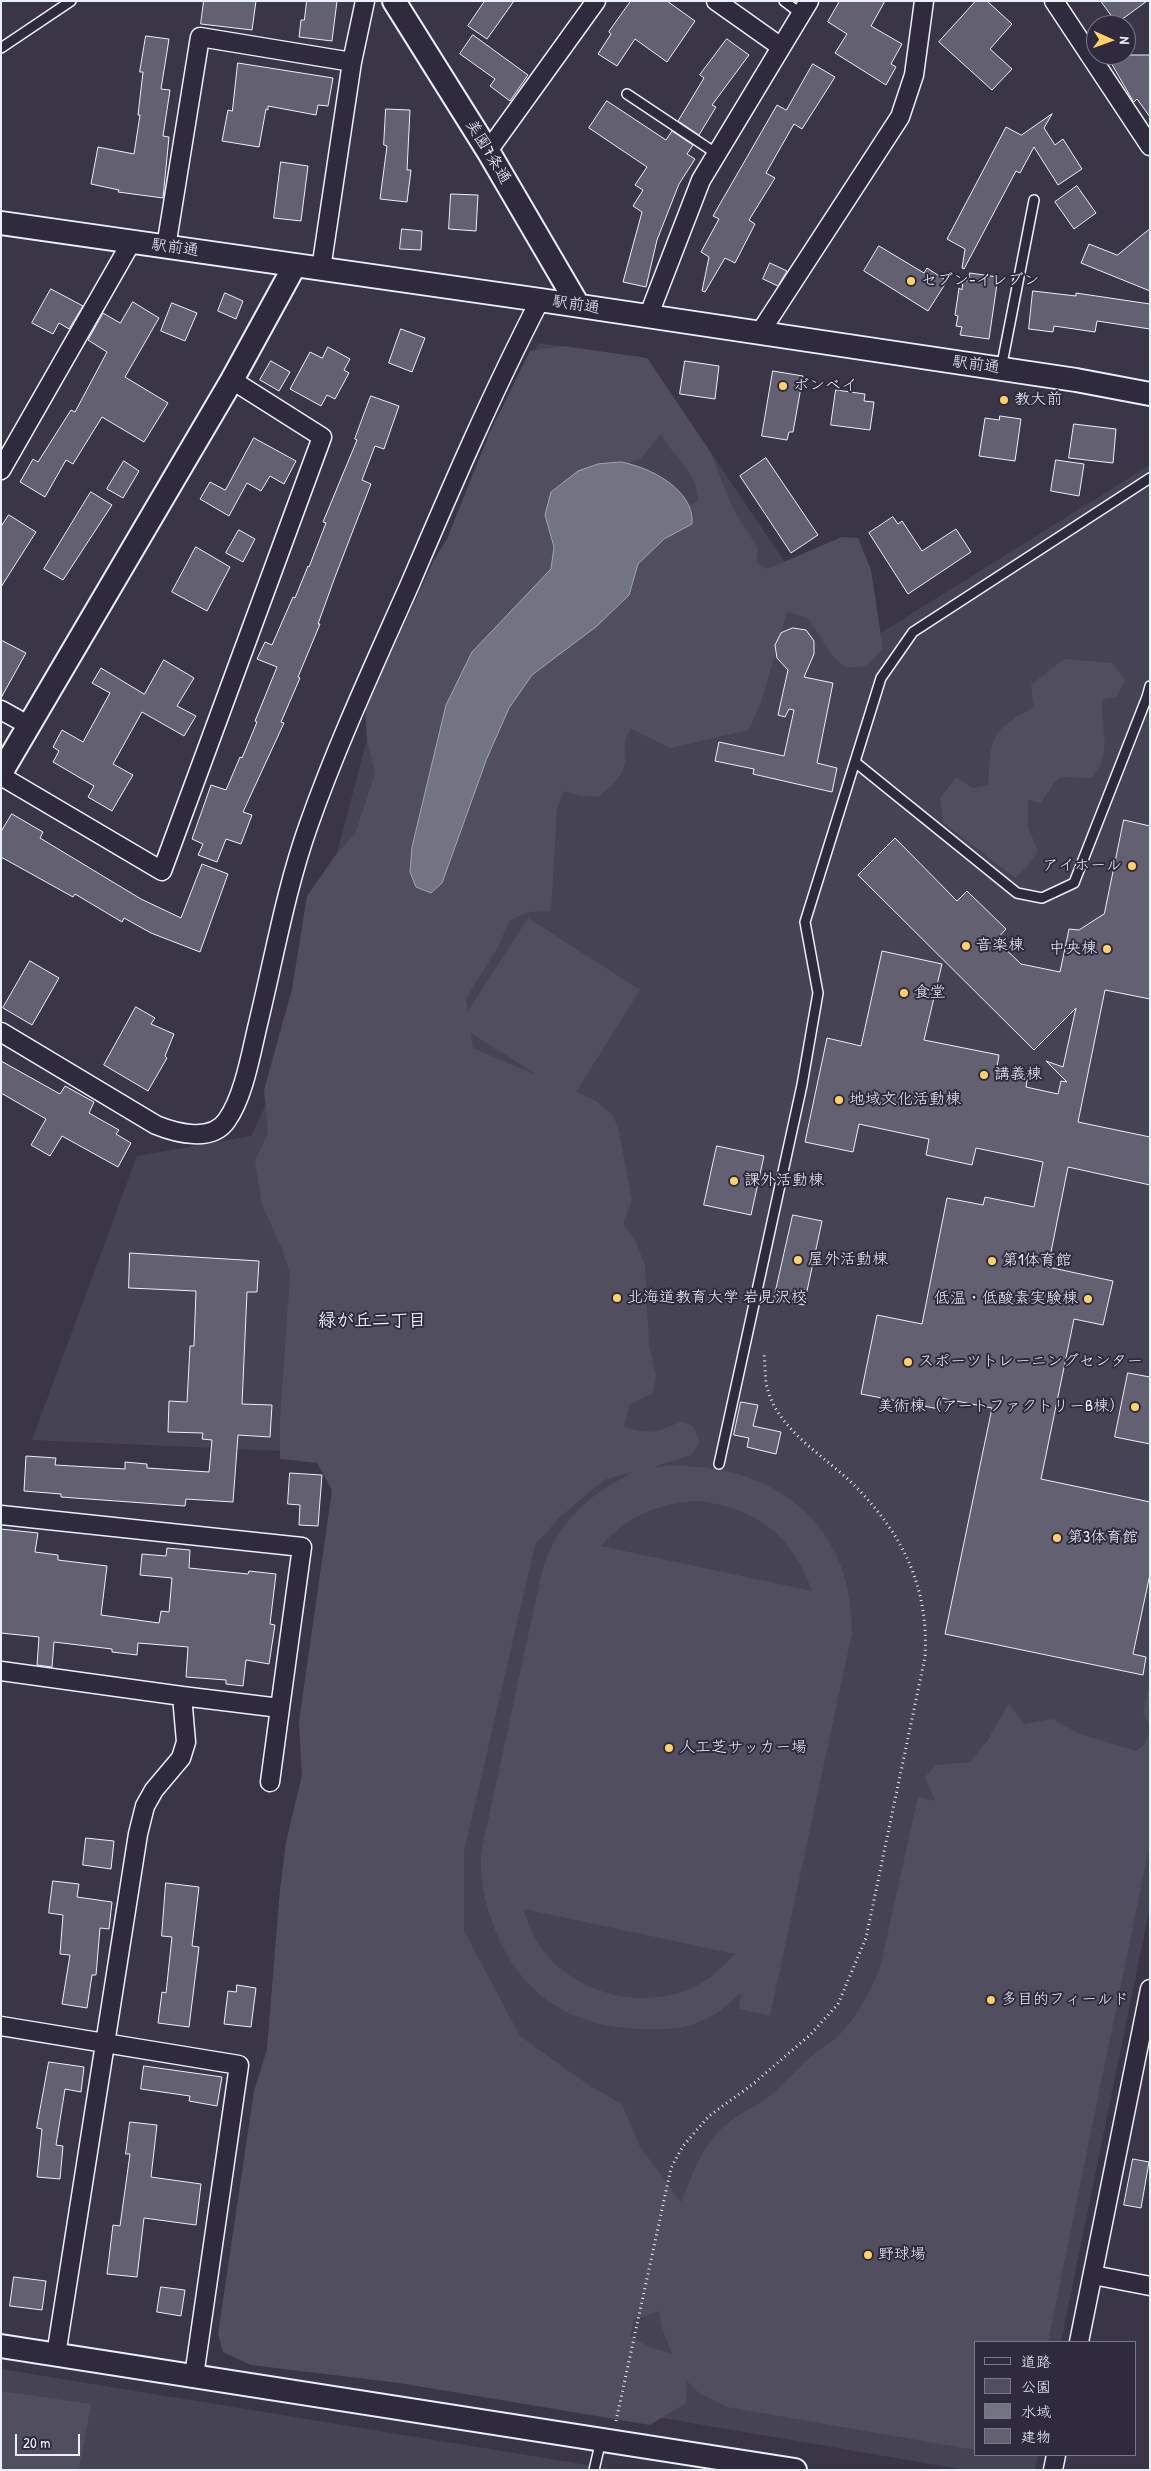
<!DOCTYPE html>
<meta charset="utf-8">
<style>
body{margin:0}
#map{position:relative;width:1151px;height:2471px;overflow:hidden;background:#3a3648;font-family:"Patrick Hand","Klee One",sans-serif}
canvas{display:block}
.frame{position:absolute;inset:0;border:2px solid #e8f1f8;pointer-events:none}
.legend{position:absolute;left:974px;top:2341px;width:162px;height:115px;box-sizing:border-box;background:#2f2a3d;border:1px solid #797a88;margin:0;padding:6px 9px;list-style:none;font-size:15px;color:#e8f1f8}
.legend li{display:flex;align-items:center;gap:10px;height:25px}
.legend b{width:25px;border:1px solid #797a88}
.north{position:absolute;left:1086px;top:15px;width:50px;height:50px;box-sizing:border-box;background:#2f2a3d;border:1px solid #797a88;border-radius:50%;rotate:92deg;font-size:14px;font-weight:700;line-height:20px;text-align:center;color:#e8f1f8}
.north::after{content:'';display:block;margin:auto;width:18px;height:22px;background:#ffd166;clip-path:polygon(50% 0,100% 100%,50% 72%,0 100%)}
.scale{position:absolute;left:15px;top:2434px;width:65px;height:22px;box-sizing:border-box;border:2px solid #e8f1f8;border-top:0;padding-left:6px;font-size:15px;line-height:18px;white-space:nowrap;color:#e8f1f8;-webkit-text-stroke:4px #2f2a3d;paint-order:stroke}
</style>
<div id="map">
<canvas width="1151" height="2471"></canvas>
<div class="frame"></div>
<ul class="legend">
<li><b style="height:6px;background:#2f2a3d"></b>道路</li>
<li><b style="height:14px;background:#504e5f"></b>公園</li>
<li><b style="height:14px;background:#737482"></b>水域</li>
<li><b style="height:14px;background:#636171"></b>建物</li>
</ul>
<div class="north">N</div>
<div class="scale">20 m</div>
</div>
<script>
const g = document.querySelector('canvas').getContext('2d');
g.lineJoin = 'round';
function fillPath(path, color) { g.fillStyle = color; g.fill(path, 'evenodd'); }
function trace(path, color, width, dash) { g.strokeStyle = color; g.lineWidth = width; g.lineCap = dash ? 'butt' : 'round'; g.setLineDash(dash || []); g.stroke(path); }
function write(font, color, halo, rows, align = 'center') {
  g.font = font + ' "Patrick Hand","Klee One",sans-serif'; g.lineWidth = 4; g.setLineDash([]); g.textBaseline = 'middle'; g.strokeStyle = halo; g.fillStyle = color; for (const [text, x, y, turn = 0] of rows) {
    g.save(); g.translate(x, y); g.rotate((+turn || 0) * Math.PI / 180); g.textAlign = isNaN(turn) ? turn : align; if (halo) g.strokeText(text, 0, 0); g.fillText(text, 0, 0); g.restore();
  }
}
const built = new Path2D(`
 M538,343L647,358L847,654L1150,465V1906L1061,2342H975V2455H1038L1035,2470H966L236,2345L352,1454L32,1440L137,1156L251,1136L278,1078L368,735Z
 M1,2369L612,2469L1,2470Z`);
const green = new Path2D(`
 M563,346L647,358L711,453L733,509L758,548L756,562L767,569L842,537L858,538L871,570L883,649L866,666L847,668L833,657L808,618L787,612L762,700L749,730L670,748L631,729C619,747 629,751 624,767C620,780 607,789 598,797L581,796L564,791L557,808L551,911L529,912L509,921L499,945L466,999L468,1011L528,918L640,990L576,1092L596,1101L613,1115L619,1131L632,1200L623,1224L635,1240L645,1265L649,1345L656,1376L653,1393L629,1405L624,1426C645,1435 661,1433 680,1421L693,1426L700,1442L691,1455L653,1467C764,1457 853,1516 852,1633L770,2016L739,2009L741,1993C729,2004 716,2015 701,2021C681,2030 659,2030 638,2029C568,2026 519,1993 494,1927C485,1903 479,1878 481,1853L542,1571C559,1519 587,1497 633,1472L604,1480L559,1518L535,1545L464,1852V1931L520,2036L590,2086L622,2104L640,2147L681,2202C692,2176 701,2148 721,2129C734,2116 751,2109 766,2099C783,2085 797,2069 813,2055C820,2049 828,2044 835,2039C856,2020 869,1993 880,1968L918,1797L935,1801L925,1777L936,1765L970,1762L988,1740L1009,1703L1024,1724L1052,1719L1080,1734L1136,1751L1143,1746L1150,1732V1847H1148L1149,1848L1048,2342H975V2450L727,2407L699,2393L687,2381L686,2403L650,2425L399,2383L251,2365L223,2352L218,2334L254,2091L267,2049L280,1889L286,1842L302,1775L299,1721L332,1490L317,1463L280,1459V1419L290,1274L283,1251L262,1205L255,1161L268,1132L264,1090L292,989L307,896L337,853L355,834L375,773L367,739L365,708L434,560L447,539L489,434L530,351ZM661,434C673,457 699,473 698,501L681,509L502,701L559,548L593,479L641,458ZM471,1033L534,1073V1074L473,1048ZM698,1501C757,1508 792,1535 812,1591L601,1546C626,1516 660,1503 698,1501ZM524,1909L735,1954C721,1969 706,1983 687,1990C622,2015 539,1979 524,1909ZM659,2311L662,2328L672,2354L650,2347L630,2337L634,2320Z
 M1064,659L1113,663L1125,680L1116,697L1103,699C1099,719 1108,737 1103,758C1102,764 1095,772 1092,778L1061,777L1054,783L1041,803L1028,800V828L1038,850L1026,868L1015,878L943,822L940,798L957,777L972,788L988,785C992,735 989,732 1034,707L1031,685Z
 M1150,1680V1725L1143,1713Z
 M1,2391L91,2404L79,2470H1Z`);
const water = new Path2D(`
 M621,462C650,467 695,490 692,524L664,539L638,564L629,595L597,626L532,675L509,708L487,758L442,883L431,893L416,887L410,872L412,847L446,705L472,652L551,569L554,547L545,515L551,492L578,471L598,464Z`);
const building = new Path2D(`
 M204,1H256L252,30L201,24Z
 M307,1H337L332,41L299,37L301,20H304Z
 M485,1H514L487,39L468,26Z
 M631,1H667L695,21L667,62L635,39L617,66L598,54L611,34L609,32Z
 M840,1H885L871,26L902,44L891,64L896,67L886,85L835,53L847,34L828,22Z
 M976,1H987L1012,24L990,49L1012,69L992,90L939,42Z
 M1101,1H1147L1117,23Z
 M473,35L528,75L510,101L490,86L495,79L460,54Z
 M146,36L169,39L161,89L170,90L163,136L169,137L163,198L118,192L119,190L91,184L98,147L134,154L140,115H138L143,72H140Z
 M727,39L749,55L712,105L716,107L699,135L678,121L704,78L700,75Z
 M1107,55H1150V117L1137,99L1134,102Z
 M238,63L333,78L328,106L318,105L316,115L268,106V110L266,109L259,147L222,141L228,110L232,111Z
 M813,64L835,77L802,129L794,124L766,173L775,178L749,220L755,224L735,263L725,258L705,292L702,291L709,257L701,252L719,219L713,216L777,105L786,110Z
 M607,101L666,140L672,131L693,145L687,154L695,159L679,184L657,240L646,287L623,282L642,212L633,206L643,190L635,185L647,167L589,128Z
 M386,109L410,110L407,170H411L407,202L380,199L387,146L384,145Z
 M1052,114L1044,128L1055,145L1063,139L1082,169L1058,185L1034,147L1020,173L1016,171L964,269L962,268L965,249L947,239L1006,127L1021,135Z
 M281,162L308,166L301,221L274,218Z
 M1077,186L1096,213L1074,229L1055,202Z
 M451,194L478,195L476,231L449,229Z
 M402,229L422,231L421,250L400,249Z
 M1150,229V291L1081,263L1089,244L1117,255Z
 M879,246L924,273L927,268L947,281L928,311L864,271Z
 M770,263L787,271L778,286L763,279Z
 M970,273L998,277L989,339L960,335L962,327L956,326L958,316L955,315L959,288L962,290L963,280L968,281Z
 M51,289L83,306L69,329L59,323L53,334L32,323Z
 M1033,291L1076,296V293L1150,304V329L1097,321L1095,332L1054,326L1053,332L1029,329Z
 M225,293L243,301L236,319L218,311Z
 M133,302L159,318L125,377L168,403L144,442L102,417L73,464L66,460L45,497L20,482L33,459L38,462L71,410L75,412L107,352L88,340L103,313L120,323Z
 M172,303L197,313L185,341L161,331Z
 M401,329L425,338L412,372L389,363Z
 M328,347L350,359L344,370L349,373L335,399L327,395L321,406L290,389L310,352L322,358Z
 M271,361L290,372L279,391L260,380Z
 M685,361L719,366L715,399L680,394Z
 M773,371L803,376L793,432H789L787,440L762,436Z
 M836,390L865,394L864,401L874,402L870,430L831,425Z
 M371,396L399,406L384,449L375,446L362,480L371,484L335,577L318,624H320L298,677L300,678L281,722L284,723L243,812L252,815L241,844L226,839L217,862L198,855L203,844L192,839L211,785L226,790L240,757L242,758L257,722L255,721L277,667L257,659L265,642L272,645L293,597L295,598L308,566L309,567L326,523L323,522L357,440L355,439Z
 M1000,416L1021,419L1015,461L979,456L985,418L999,420Z
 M1074,424L1116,429L1113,463L1069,458Z
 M254,438L296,461L284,484L270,476L261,491L247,483L229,516L200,499L210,482L225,490Z
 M766,458L818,535L791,553L740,476Z
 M1056,460L1084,464L1079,496L1051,491Z
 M124,461L139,471L123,498L107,489Z
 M91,492L112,505L63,580L44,569Z
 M9,515L36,532L1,587V527Z
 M893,517L898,524L902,521L922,551L956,529L971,552L908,594L869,533Z
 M239,530L255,539L243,562L226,553Z
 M196,547L230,567L207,611L172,592Z
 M793,628L806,630L814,641V654L804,677L833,683L817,763L837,768L832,792L753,774L754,769L715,761L719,742L784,756L794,710L789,709L785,717L778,715L788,670L777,658L775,645L781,633Z
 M1,640L26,653L1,698Z
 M164,660L194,678L177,706L196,716L184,736L142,712L113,764L133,775L112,811L88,797L94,786L53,762L59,751L53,747L62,730L83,742L110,693L92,683L101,668L144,694Z
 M12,814L43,832L40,838L141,899L181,918L202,864L228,874L200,952L151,933L124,918L122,922L75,894L73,897L1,857V832Z
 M1124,820L1150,826V999L1105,990L1078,1122L1150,1137V1185L1068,1167L1048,1267L1113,1281L1103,1325L1074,1319L1041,1479L1150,1502V1574L1133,1654L1146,1657L1143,1675L945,1634L992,1408L941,1398L939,1409L861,1394L877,1315L922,1324L947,1198L983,1205L985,1197L1034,1207L1043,1162L976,1148L972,1165L926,1155L929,1139L859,1124L853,1152L805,1142L827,1038L861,1046L882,951L942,964L924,1040L999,1055L997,1067L1028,1074L1026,1087L1058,1094L1061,1081L1067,1082L1046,1061L1063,1067L1076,1008L1034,1050L858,875L895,838L957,901L967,891L1006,929L996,940L1021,964L1060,972L1069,929L1079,930L1104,914Z
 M30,961L59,978L32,1025L3,1008Z
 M136,1007L155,1018L151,1024L174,1034L165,1056L167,1058L148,1091L104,1065Z
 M1,1061L60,1094L65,1086L94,1102L89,1113L119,1130L116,1134L131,1143L118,1167L62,1136L50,1156L31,1145L46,1119L1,1093Z
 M717,1146L764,1156L751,1215L704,1205Z
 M793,1215L822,1221L804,1305L774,1299Z
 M130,1253L259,1261L257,1292H247L242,1404L272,1405L270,1437L238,1435L233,1502L186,1499L185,1506L61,1497V1494L24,1491L26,1456L56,1458L55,1465L125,1469V1462L147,1464V1468L209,1472L212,1440L202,1439L203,1433L168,1432L169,1401L187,1402L190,1346H194L196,1291L129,1288Z
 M1128,1373L1150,1377V1444L1115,1437Z
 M741,1402L758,1405L753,1426L781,1432L776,1454L747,1447L749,1438L734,1435Z
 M290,1473L322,1475L318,1526L299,1525L300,1505L288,1504Z
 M1,1529L38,1533L35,1552L58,1555V1560L107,1566L101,1615L159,1623L161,1611L169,1612L172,1578L140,1575L142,1554L166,1556L167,1548L190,1550L189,1568L248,1574L249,1571L276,1574L270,1624L275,1625L269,1664L246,1660L243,1686L226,1684V1680L186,1677L188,1647L138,1643L137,1655L112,1652V1649L54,1642L52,1667L37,1665L39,1637L1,1633Z
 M86,1838L114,1841L111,1869L83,1865Z
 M53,1881L79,1884L77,1897L112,1902L109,1929L100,1928L96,1975H92L87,2008L62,2004L70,1955L60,1954L63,1915L49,1913Z
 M166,1883L199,1887L192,1946L199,1947L189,2027L158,2023L162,1992L166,1993L172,1937L162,1936Z
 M237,1985L256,1988L251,2027L224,2024L228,1991L236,1992Z
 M49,2062L84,2067L81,2092L65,2089L56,2145L63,2146L60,2179L37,2177L42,2129L37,2128Z
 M144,2066L222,2077L217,2106L189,2101L190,2096L141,2089Z
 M130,2122L157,2125L151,2177L201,2184L196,2225L144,2218L137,2277L107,2274L113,2225L120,2226L130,2154H126Z
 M1133,2159L1149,2162L1141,2208L1124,2205Z
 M14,2277L46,2281L42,2310L10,2306Z
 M161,2287L185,2290L181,2316L157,2312Z`);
const path = new Path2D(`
 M616,2421L671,2168L683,2146L709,2116L753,2084L810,2035L838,2004L866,1938L925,1657C929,1589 904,1536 856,1487C826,1456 775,1430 766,1383C765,1373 765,1363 764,1353`);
const service = new Path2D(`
 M784,1L801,14
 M1,48L71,1
 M627,94L717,154
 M1001,369L1034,200
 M855,762L1017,893L1042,898L1074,883L1147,697L1150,686
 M719,1464L802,1085L818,993L805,922L881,678L913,632L1150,478
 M594,2470L601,2440`);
const minor = new Path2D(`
 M716,1L781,47
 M1054,1L1150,146
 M488,151L596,1
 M166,247L200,37L352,62
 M321,269L352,62L365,1
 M648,317L701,180L809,1
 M759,334L900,117L914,75L924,1
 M1,470L132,241
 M1,710L28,725
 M1,776L162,871L322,437L232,380
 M1,1032L156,1125C176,1133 212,1143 227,1120C244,1096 251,1053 258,1024C274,958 286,888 309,824C338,742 375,663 410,584C451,488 492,393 540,300
 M1,1515L302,1547L280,1708
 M1,1671L182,1696
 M1,2026L239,2065L194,2376
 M1093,2275L1150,2286
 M1079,2342L1150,1989
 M56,2355L138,1834L145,1806L154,1790L181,1758L186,1742L182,1696L280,1708L270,1782
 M1053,2470L1056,2455`);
const tertiary = new Path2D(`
 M394,1L488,151L578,305
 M1,223L540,300L1076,380L1150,394
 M1,773L232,380L295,265
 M1,2346L795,2470`);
const markers = [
 [911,281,5,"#ffd166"],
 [783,386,5,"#ffd166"],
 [1004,400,5,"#ffd166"],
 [1132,866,5,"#ffd166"],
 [966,946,5,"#ffd166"],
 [1107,949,5,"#ffd166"],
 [904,993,5,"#ffd166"],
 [984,1075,5,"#ffd166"],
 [839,1100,5,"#ffd166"],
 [734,1181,5,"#ffd166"],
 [798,1260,5,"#ffd166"],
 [992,1261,5,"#ffd166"],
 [617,1298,5,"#ffd166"],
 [1088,1299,5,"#ffd166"],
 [908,1362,5,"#ffd166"],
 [1135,1407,5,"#ffd166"],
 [1057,1538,5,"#ffd166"],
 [669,1748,5,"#ffd166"],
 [991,2000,5,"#ffd166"],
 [868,2255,5,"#ffd166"]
];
const streetNames = [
 ["美園7条通",488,152,59],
 ["駅前通",175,248,8],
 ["駅前通",576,305,9],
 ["駅前通",976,365,8]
];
const poiNames = [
 ["セブン-イレブン",921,281],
 ["ボンベイ",793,386],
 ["教大前",1014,400],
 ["アイホール",1122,866,"right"],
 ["音楽棟",976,946],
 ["中央棟",1097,949,"right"],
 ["食堂",914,993],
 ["講義棟",994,1075],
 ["地域文化活動棟",849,1100],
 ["課外活動棟",744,1181],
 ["屋外活動棟",808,1260],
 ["第1体育館",1002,1261],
 ["北海道教育大学 岩見沢校",627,1298],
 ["低温・低酸素実験棟",1078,1299,"right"],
 ["スポーツトレーニングセンター",918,1362],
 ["美術棟（アートファクトリーB棟）",1125,1407,"right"],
 ["第3体育館",1067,1538],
 ["人工芝サッカー場",679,1748],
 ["多目的フィールド",1001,2000],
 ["野球場",878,2255]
];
const neighbourhoodNames = [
 ["緑が丘二丁目",372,1321]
];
fillPath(built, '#464354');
fillPath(green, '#504e5f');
fillPath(water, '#737482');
trace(water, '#a2a6b1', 1);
fillPath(building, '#636171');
trace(building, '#e8f1f8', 1);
trace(service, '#e8f1f8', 12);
trace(minor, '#e8f1f8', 21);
trace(tertiary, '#e8f1f8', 26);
trace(path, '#e8f1f8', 3, [1, 4]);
trace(service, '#2f2a3d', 9);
trace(minor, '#2f2a3d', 18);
trace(tertiary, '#2f2a3d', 22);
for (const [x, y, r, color] of markers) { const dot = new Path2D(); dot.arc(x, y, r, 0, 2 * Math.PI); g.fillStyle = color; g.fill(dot); trace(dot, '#2f2a3d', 2); }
write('16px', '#e8f1f8', '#2f2a3d', streetNames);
write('16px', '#e8f1f8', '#2f2a3d', poiNames, 'left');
write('bold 18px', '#e8f1f8', '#2f2a3d', neighbourhoodNames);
</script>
